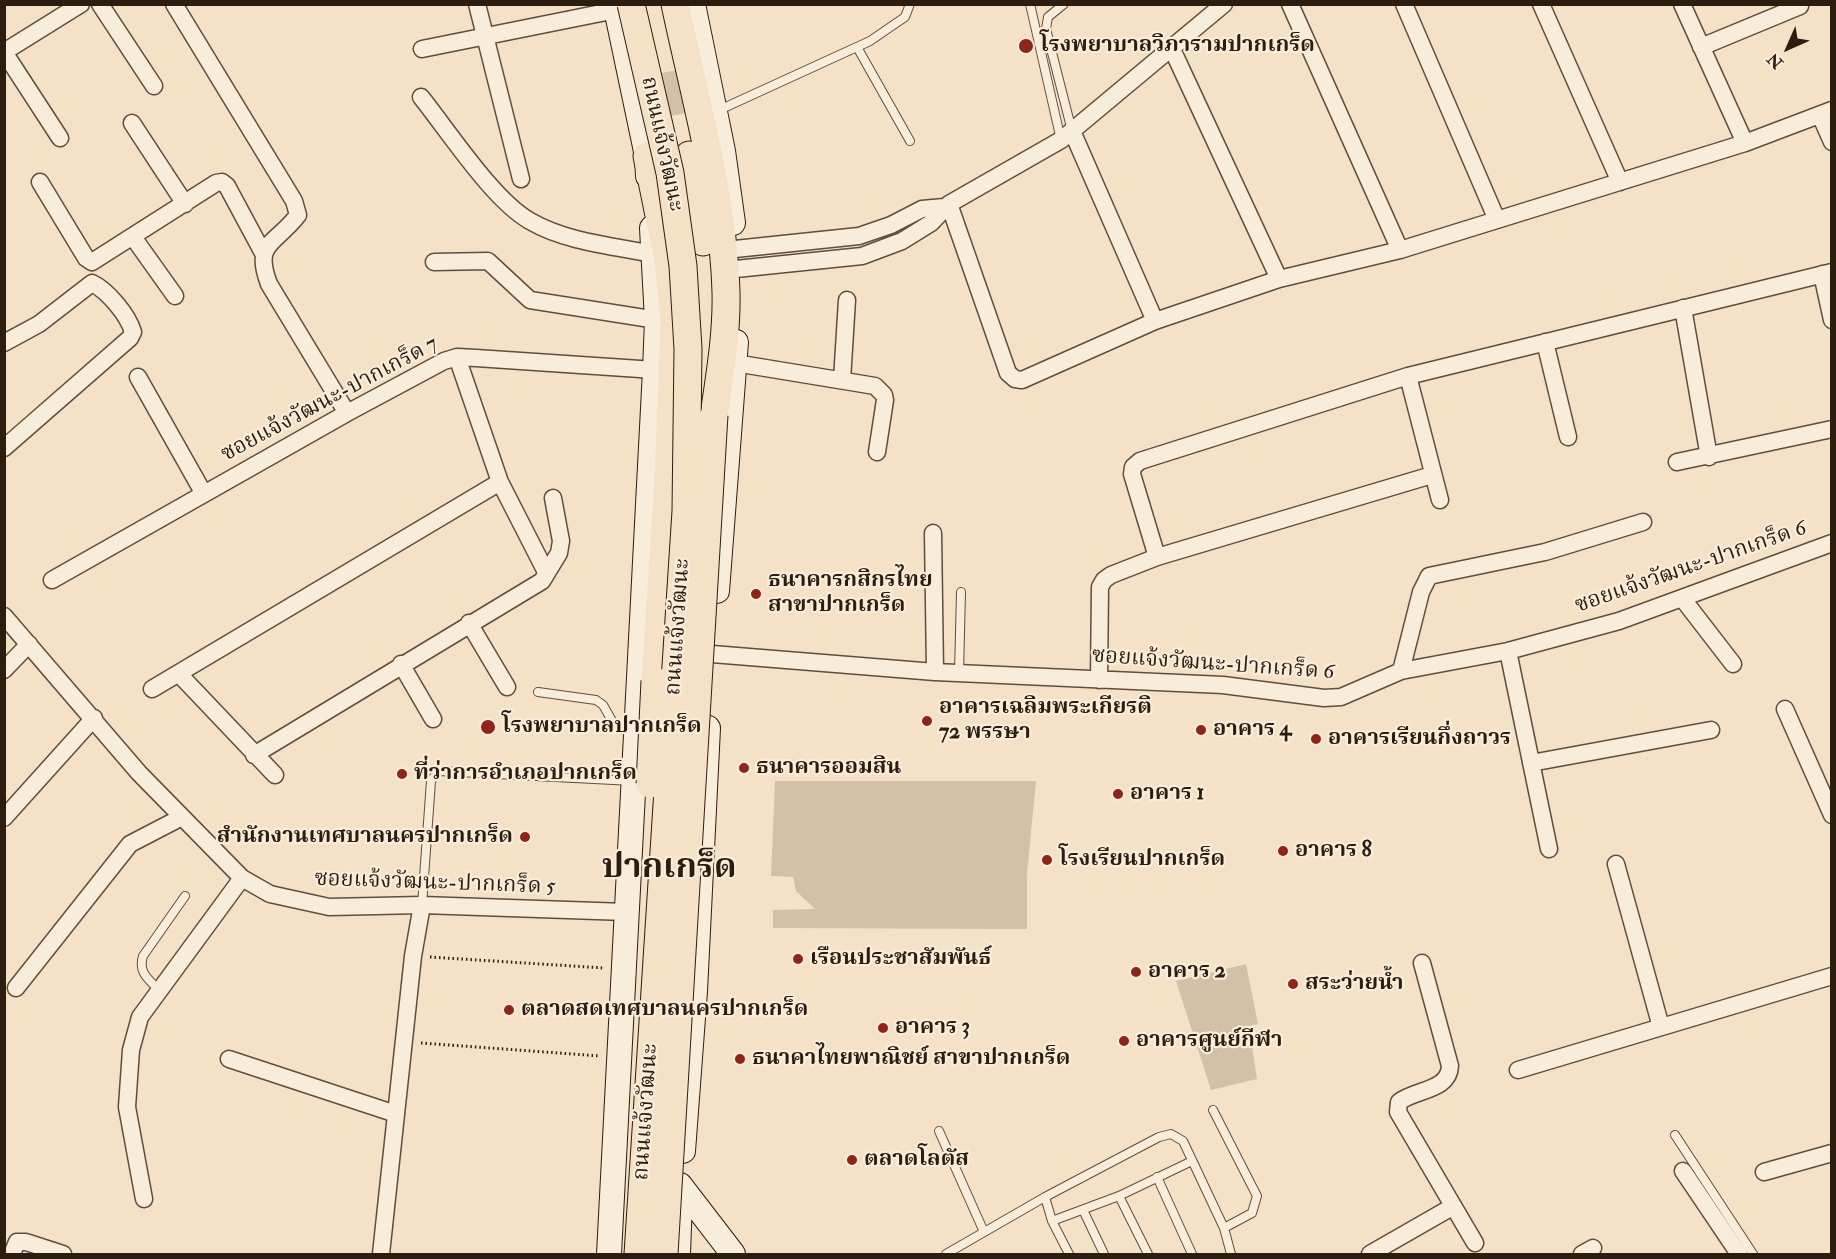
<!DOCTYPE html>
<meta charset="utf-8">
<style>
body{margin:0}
#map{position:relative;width:1836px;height:1259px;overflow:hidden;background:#f5e1c6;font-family:"IM FELL Double Pica",serif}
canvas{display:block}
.frame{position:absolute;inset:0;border:6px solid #2d1d11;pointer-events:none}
.north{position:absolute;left:1758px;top:18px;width:60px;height:60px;-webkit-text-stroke:4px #f8ecda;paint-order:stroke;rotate:225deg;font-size:16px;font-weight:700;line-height:24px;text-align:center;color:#2d1d11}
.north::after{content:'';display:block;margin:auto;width:21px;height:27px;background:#2d1d11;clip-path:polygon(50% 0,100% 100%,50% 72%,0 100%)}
</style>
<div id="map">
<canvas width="1836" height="1259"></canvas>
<div class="frame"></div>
<div class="north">N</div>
</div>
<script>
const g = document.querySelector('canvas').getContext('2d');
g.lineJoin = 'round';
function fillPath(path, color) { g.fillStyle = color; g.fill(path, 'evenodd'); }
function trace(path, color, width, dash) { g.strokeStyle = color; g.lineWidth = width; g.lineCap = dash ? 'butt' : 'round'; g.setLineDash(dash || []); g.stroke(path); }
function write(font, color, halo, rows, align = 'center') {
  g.font = font + ' "IM FELL Double Pica","Noto Serif Thai",serif'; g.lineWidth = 4.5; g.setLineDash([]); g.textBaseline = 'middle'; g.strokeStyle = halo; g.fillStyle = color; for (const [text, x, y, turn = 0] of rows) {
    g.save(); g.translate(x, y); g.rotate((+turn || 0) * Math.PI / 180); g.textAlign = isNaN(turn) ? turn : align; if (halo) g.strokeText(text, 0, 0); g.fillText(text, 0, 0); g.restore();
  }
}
const green = new Path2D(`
 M691,67L700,110L671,116L662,73Z
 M775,781H1036L1027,874V929L773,928V910L815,909L796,891L793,877L771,876Z
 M1246,964L1258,1024L1249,1026L1257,1079L1211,1090L1176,981Z`);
const path = new Path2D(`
 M430,957L604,968
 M421,1043L600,1056`);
const lane = new Path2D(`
 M1030,4L1061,140
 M1064,4L1048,17L1046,29L1072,131
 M857,47L910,141
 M717,111L870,41L905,17L910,4
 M959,673L961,592
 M538,692L596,700L603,705L616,728L633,731
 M422,905L431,781L438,771L633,781
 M158,989C148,979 138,972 143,956L185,896
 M1213,1110L1257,1196L1252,1213L1224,1228L1231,1254
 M939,1131L984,1232
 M1675,1135L1753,1254
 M1157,1177L1192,1254
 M1119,1196L1148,1254
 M1045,1197L1159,1137L1171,1134L1183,1141L1224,1228
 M1083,1210L1104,1254
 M1052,1221L1069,1254
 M946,1254L1045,1197L1052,1221L1119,1196L1192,1161`);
const street = new Path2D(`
 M100,4L154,86
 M174,4L294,201L298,215C275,245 253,242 269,284L347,413
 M477,4L521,179
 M1290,4L1400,250
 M1404,4L1497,220
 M1541,4L1620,182
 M1682,4L1745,143
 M1701,47L1800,6
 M422,49L616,10
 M1172,49L1279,279
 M421,97C449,132 493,200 530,221C566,242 613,246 654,254
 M1820,115L1832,142
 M132,123L185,204
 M1072,131L1155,321
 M60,138L4,52L81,4
 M40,182L86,258L92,262L216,183L222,182L227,186L263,253
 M949,204L1008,373L1015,379L1022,380L1155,321L1279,279L1400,250L1745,143L1832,110
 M133,237L175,296
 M735,249L859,236L891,225L922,209L944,207
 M434,262L488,261L530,300L657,320
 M736,269L862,256L902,241L931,223L949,204L1061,140L1224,4
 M1822,274L1832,320
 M1683,308L1709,457
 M1545,342L1568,437
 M4,343L39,324L92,283C108,291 128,315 133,332L130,338L4,448
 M457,357L500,482L546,572
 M735,363L875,386L884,395L885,400L877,452
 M1408,376L1440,500
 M138,377L204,494
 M842,380L847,300
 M1677,462L1832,429
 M933,533L935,672
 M1157,557L1132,474L1133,467L1140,461L1408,376L1832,272
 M52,580L347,413L444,361L457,357L476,358L655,370
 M1682,598L1733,664
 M4,616L139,773L242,878L270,894L329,907L422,905L626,912
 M469,623L507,687
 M1508,651L1549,849
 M712,654L935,672L1223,685L1324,698L1341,697L1401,671L1508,651L1619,621L1832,543
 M401,664L433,719
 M4,670L29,644
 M1401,671L1421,592L1429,576L1545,552L1643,522
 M179,674L275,775
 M1099,680L1100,587L1104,580L1111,575L1157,557L1432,475
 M152,689L500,482
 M1785,709L1832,815
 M254,755L542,581L559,553L561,541L553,498
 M1531,763L1711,730
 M4,818L94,718
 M1616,864L1661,1027
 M1422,963L1450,1066C1449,1091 1416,1089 1399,1102L1398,1112L1475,1243
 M16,988L130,844L182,817
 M229,1059L396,1114
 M1518,1070L1832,976
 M1683,1171L1739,1254
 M1764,1172L1832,1153
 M144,1199L127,1107L131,1050L140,1017L242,878
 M12,1254L17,1242H26L63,1254
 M381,1254L413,956L422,905
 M1370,1254L1452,1207
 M1582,1254L1593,1248`);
const secondary = new Path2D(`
 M615,4L647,156L648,176
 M693,4L723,151L733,223
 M717,591L736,342
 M683,1151L695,991L708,728
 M675,1184L680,1185L733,1254
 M609,1254L655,370L657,320L652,228
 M678,1254L680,1198`);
const primary = new Path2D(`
 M675,4C695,99 723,195 726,292C727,333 720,374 714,415
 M689,155L703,242
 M647,156L668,260L674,322L668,481L655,681`);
const primaryBridge = new Path2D(`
 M631,4L670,173L683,266L688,349L686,511L638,1254
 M650,784L655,681
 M664,1254L714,415`);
const markers = [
 [1026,46,8,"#8f2418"],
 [756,594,6,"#8f2418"],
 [927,721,6,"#8f2418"],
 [488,727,8,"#8f2418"],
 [1201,730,6,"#8f2418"],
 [1316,739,6,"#8f2418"],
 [744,768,6,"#8f2418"],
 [402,774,6,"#8f2418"],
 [1118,794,6,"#8f2418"],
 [525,837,6,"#8f2418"],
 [1283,851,6,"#8f2418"],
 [1047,860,6,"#8f2418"],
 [798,959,6,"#8f2418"],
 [1136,972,6,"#8f2418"],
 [1293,984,6,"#8f2418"],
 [509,1010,6,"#8f2418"],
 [883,1028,6,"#8f2418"],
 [1124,1041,6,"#8f2418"],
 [740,1059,6,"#8f2418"],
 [852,1160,6,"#8f2418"]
];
const poiNames = [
 ["โรงพยาบาลวิภารามปากเกร็ด",1040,46],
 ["ธนาคารกสิกรไทย",768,581],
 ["สาขาปากเกร็ด",768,606],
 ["อาคารเฉลิมพระเกียรติ",939,708],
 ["72 พรรษา",939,733],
 ["โรงพยาบาลปากเกร็ด",502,727],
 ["อาคาร 4",1213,730],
 ["อาคารเรียนกึ่งถาวร",1328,739],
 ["ธนาคารออมสิน",756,768],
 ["ที่ว่าการอำเภอปากเกร็ด",414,774],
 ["อาคาร 1",1130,794],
 ["สำนักงานเทศบาลนครปากเกร็ด",513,837,"right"],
 ["อาคาร 8",1295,851],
 ["โรงเรียนปากเกร็ด",1059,860],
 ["เรือนประชาสัมพันธ์",810,959],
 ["อาคาร 2",1148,972],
 ["สระว่ายน้ำ",1305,984],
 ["ตลาดสดเทศบาลนครปากเกร็ด",521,1010],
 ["อาคาร 3",895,1028],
 ["อาคารศูนย์กีฬา",1136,1041],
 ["ธนาคาไทยพาณิชย์ สาขาปากเกร็ด",752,1059],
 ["ตลาดโลตัส",864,1160]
];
const streetNames = [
 ["ถนนแจ้งวัฒนะ",661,144,78],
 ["ซอยแจ้งวัฒนะ-ปากเกร็ด 7",330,400,-28],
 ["ซอยแจ้งวัฒนะ-ปากเกร็ด 6",1691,568,-19],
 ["ถนนแจ้งวัฒนะ",679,627,-86],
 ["ซอยแจ้งวัฒนะ-ปากเกร็ด 6",1213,665,4],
 ["ซอยแจ้งวัฒนะ-ปากเกร็ด 5",435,884,2],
 ["ถนนแจ้งวัฒนะ",647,1112,-86]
];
const townNames = [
 ["ปากเกร็ด",669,870]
];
fillPath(green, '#d3c0a7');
trace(lane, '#5f4e3e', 10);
trace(street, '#5f4e3e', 19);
trace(secondary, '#2d1d11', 26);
trace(primary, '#2d1d11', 29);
trace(path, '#2d1d11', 3, [1.5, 3]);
trace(lane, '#f8ecda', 8);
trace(street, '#f8ecda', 16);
trace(secondary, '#f8ecda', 24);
trace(primary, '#f5e1c6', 27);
trace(primaryBridge, '#2d1d11', 29, []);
trace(primaryBridge, '#f5e1c6', 27);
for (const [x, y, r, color] of markers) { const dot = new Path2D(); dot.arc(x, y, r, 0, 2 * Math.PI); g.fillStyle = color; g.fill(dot); trace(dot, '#f8ecda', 2); }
write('bold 22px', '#2d1d11', '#f8ecda', poiNames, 'left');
write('22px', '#2d1d11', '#f8ecda', streetNames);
write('bold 34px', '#2d1d11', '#f8ecda', townNames);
</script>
